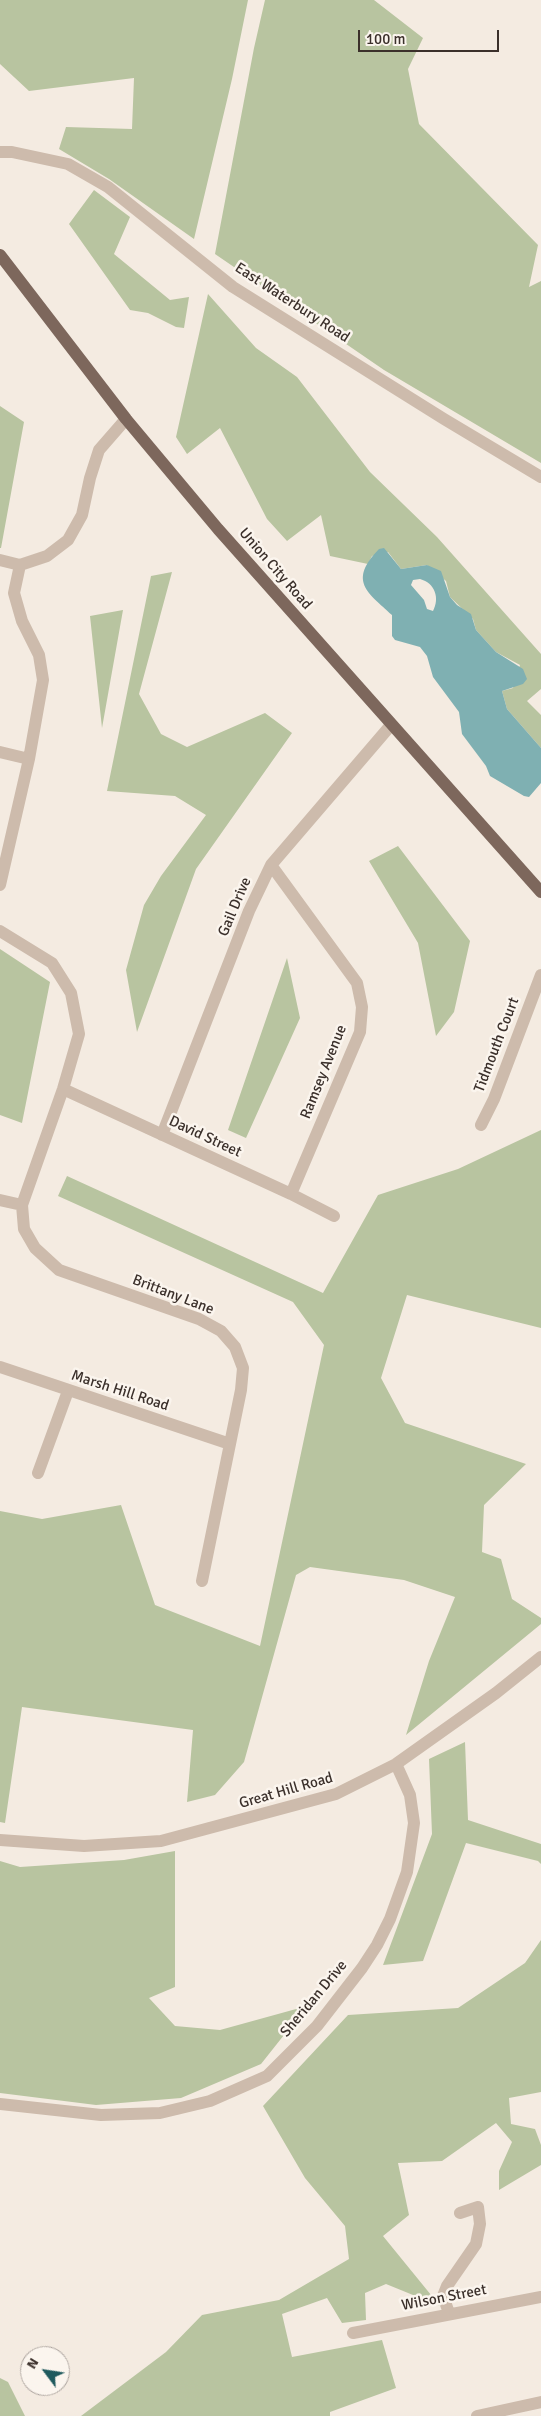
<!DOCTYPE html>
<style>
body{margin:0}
#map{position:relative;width:541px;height:2416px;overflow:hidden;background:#f4ebe1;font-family:Signika,sans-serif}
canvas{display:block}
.north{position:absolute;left:20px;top:2346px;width:50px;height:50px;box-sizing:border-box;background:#fbf5ee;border:1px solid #aea6a0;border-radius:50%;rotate:301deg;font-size:14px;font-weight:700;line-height:20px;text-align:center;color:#3b302b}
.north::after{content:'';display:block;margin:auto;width:18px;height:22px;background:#1f5a5e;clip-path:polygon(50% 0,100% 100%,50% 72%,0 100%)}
.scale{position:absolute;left:358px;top:30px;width:141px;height:22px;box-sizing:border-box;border:2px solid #3b302b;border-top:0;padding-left:6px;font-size:15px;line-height:18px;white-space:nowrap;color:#3b302b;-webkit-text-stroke:4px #fbf5ee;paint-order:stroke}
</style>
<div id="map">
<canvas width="541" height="2416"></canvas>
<div class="north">N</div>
<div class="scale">100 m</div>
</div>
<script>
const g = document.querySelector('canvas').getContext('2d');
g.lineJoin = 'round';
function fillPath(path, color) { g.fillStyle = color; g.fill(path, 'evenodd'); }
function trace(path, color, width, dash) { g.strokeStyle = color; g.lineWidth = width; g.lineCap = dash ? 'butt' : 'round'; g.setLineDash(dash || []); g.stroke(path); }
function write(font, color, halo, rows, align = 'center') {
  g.font = font + ' Signika,sans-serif'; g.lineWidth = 5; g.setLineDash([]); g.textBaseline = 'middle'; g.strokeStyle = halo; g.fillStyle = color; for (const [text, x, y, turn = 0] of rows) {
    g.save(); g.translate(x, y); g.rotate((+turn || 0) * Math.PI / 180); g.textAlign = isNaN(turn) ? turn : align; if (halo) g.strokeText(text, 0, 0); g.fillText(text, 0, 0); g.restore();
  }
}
const green = new Path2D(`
 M0,0H248L232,79L194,239L109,179L59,149L66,127L132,129L134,78L29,91L0,64Z
 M265,0H374L423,38L408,69L419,124L538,245L529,287L541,281V463L384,370L215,254L254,48Z
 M94,190L130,217L114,254L170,300L189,297L184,328L176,327L148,313L130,310L69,224Z
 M208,294L256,348L297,377L370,472L437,537L541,654V689L527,701L541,715V748L507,709L502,691L513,688L520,665L496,652L476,630L473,619L450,597L446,581L427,565L401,569L388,552L372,556L368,564L330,556L321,515L287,541L267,519L220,428L187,454L176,437Z
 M0,406L24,422L1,548H0Z
 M172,572L139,694L161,734L187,747L265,713L292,733L196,869L137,1032L126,970L144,905L161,876L206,815L175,796L107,791L151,576Z
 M123,610L102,728L90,616Z
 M398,846L470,941L454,1012L436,1036L418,943L369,861Z
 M0,949L50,982L22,1123L0,1115Z
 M287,958L300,1018L246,1138L228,1130Z
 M541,1130V1328L407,1295L381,1378L405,1423L526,1464L484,1505L482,1552L501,1559L512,1599L541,1618V1624L406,1735L429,1661L455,1597L404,1580L310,1567L296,1575L244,1762L215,1795L187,1802L193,1730L22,1707L5,1823L0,1822V1511L42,1519L121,1505L155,1605L260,1646L324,1345L293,1302L58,1196L67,1176L323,1293L378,1195L458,1169Z
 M465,1742L468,1820L541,1844V1864L538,1861L466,1843L423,1961L383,1965L432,1834L429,1759Z
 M175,1851V1987L149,1998L175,2026L220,2030L307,2006L261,2064L181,2098L96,2105L0,2093V1861L20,1867L124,1860Z
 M541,1940V2092L509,2098L511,2124L535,2129L541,2145V2165L499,2190V2171L512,2142L496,2123L442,2161L398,2163L409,2215L383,2236L440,2306L386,2284L365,2293L366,2320L342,2323L327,2298L282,2314L292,2357L382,2340L396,2388L330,2412V2416H81L166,2352L202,2315L279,2300L349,2259L345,2226L305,2178L263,2106L348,2015L458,2008L525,1963Z
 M0,2378L8,2382L25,2416H0Z`);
const water = new Path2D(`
 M384,548L401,569L427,565L441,571L450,597L457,605L471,614L476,630L496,652L523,669L527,679L523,684L502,691L507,709L541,748V783L529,797L524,796L490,776L486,766L462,734L459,712L433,677L427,656L420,647L395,640L392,636V615C367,592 348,581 379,549ZM420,579C435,583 440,598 433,611L427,609L424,600L411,585L413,580Z`);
const minor = new Path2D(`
 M0,152H12L68,164L108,187L233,287L444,419L541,477
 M0,560L20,565L47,556L68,540L82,515L90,478L99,450L126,419
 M0,752L29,759
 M271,865L357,983L362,1007L360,1032L291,1194
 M0,885L29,759L43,680L39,655L22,621L14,593L20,565
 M0,931L52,963L71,993L79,1034L63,1089L22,1205L24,1229L35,1248L59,1270L199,1319L221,1331L235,1347L243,1368L241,1390L202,1581
 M63,1089L291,1194L334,1216
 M481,1125L494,1099L541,975
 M162,1135L249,911L271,865L391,725
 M0,1200L22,1205
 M0,1367L230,1444
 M38,1473L68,1391
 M0,1840L84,1846L161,1841L336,1794L396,1764L496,1693L541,1657
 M0,2104L101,2115L160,2113L210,2101L267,2076L317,2026L362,1968L377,1945L390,1919L407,1872L414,1823L410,1795L396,1764
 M449,2313L443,2296L447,2286L476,2244L480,2224L478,2207L460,2213
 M353,2333L541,2297
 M477,2416L541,2402`);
const major = new Path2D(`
 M0,255L126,419L218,529L541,892`);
const streetNames = [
 ["East Waterbury Road",292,303,33],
 ["Union City Road",275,569,49],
 ["Gail Drive",235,907,-67],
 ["Tidmouth Court",497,1045,-69],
 ["Ramsey Avenue",324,1072,-68],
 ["David Street",205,1137,25],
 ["Brittany Lane",173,1295,21],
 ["Marsh Hill Road",120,1391,18],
 ["Great Hill Road",286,1791,-16],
 ["Sheridan Drive",314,1999,-50],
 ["Wilson Street",444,2298,-11]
];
fillPath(green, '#b8c4a0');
fillPath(water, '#7fb0b2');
trace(minor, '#cdbbac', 12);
trace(major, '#7d675c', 12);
write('15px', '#3b302b', '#fbf5ee', streetNames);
</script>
